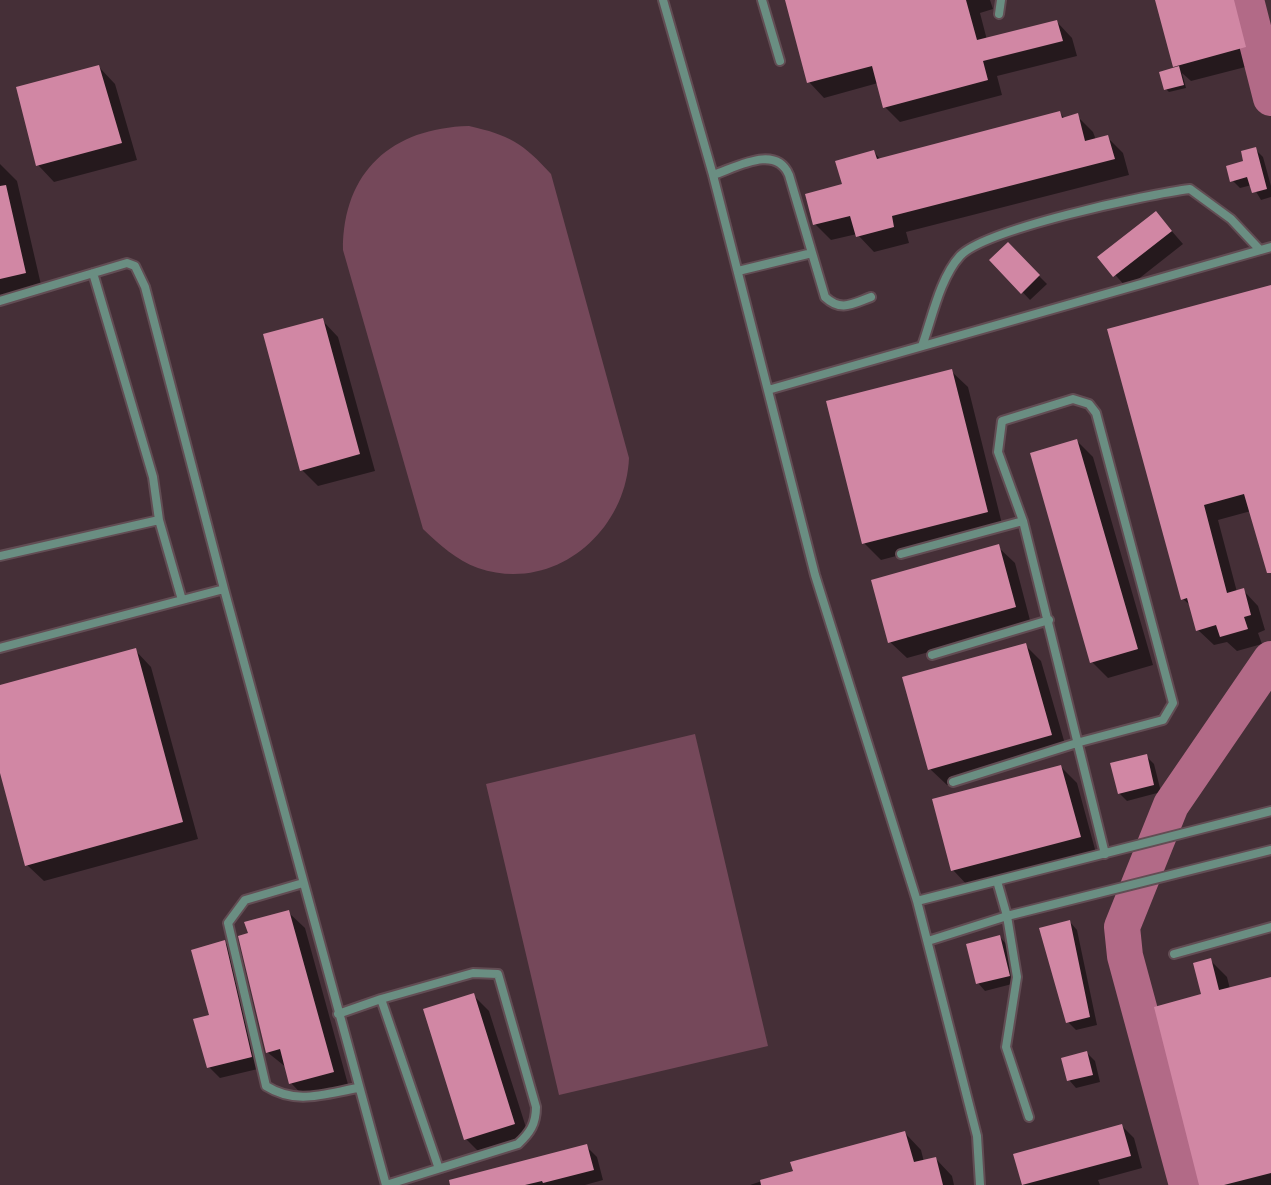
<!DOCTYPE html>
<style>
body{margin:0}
canvas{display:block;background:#452f37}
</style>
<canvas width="1271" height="1185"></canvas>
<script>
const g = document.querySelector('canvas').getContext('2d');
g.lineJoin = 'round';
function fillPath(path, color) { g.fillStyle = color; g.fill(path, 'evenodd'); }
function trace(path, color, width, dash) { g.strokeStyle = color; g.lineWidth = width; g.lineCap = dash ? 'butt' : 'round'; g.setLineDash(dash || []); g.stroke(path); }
const green = new Path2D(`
 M469,126C509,135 523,143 551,174L629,458C626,532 554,594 478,568C456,560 440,545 423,529L343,250C343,171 392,128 469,126Z
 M695,734L768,1046L559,1095L486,784Z`);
const shadow = new Path2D(`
 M787,0H990L993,9L980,13L987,40L1057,22L1072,38L1077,56L997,76L1002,95L900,122L885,107L878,83L824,98L809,82Z
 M1158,0H1244L1261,63L1191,81L1182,73L1186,88L1169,92L1166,89L1178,69Z
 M99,67L115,84L137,160L54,182L38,165Z
 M1060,113L1065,119L1077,116L1093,132L1096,140L1107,137L1123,153L1129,175L906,232L909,243L874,252L857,234L831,240L815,224L874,152L881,160Z
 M1256,150L1263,157L1271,186V197L1261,200L1252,185L1240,188L1232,180Z
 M0,164L17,181L42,289L0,299Z
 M1156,213L1183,244L1127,288L1100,258Z
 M1008,245L1047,284L1030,300L992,260Z
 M1271,287V565L1251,511L1218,520L1237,592L1243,590L1258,606L1265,630L1258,633L1262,644L1237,651L1227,642L1214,645L1198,630L1192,607L1183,599L1159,517Z
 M322,320L338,337L375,471L318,486L302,470Z
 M951,371L968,387L1003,528L881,560L864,543Z
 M1077,441L1093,457L1153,665L1108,678L1092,662Z
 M998,547L1015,563L1031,624L907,658L890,642Z
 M1025,645L1041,661L1067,751L947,785L930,769Z
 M135,650L151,667L198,839L44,881L27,865L0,766V687Z
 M1146,756L1154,764L1161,792L1127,801L1119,793Z
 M1061,767L1077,783L1096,853L969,887L953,870Z
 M288,912L305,928L349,1088L307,1100L291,1083L287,1068L267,1052Z
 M1070,922L1077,930L1097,1025L1076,1030L1068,1022Z
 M1000,937L1007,945L1016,983L985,991L978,983Z
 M224,942L236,953L262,1068L220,1078L209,1067L212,1016Z
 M1211,961L1227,977L1230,989L1271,979V1185H1201L1204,996Z
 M473,995L489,1011L530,1140L482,1155L466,1139Z
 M1087,1053L1095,1061L1100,1082L1076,1088L1069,1080Z
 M1122,1126L1134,1138L1142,1168L1098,1180L1100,1185H1023L1015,1156Z
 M905,1133L921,1150L924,1162L936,1159L952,1176L954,1185H750Z
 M587,1147L597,1157L603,1180L585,1185H480Z`);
const river = new Path2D(`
 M1246,0L1271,98
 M1187,1185L1125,956L1122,927L1171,805L1271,659`);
const building = new Path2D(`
 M785,0H966L977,40L1057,20L1063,41L983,61L988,80L883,108L872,66L807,83Z
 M1155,0H1234L1246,47L1173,67Z
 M99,65L122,143L36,166L16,87Z
 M1179,66L1184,85L1164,90L1159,72Z
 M1060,111L1062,118L1078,113L1085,141L1108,135L1115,159L892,216L894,227L856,237L850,216L813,225L805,194L842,184L835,161L874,150L877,159Z
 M1256,147L1267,189L1252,193L1247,177L1230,182L1226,166L1243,161L1241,151Z
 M6,185L26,273L0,279V186Z
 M1156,211L1172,231L1113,277L1097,257Z
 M1008,242L1040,275L1021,294L989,260Z
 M1271,285V573H1267L1244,494L1204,505L1227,593L1244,588L1251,615L1244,617L1248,629L1220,637L1216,625L1196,631L1187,598L1181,600L1107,329Z
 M323,318L360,454L300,471L263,334Z
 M952,369L988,512L862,544L826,401Z
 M1077,439L1138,649L1090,663L1030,453Z
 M999,544L1016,607L888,643L871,580Z
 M1026,643L1052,735L928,770L902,677Z
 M136,648L183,822L25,866L0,773V685Z
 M1147,754L1154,785L1118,794L1110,763Z
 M1061,765L1081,837L951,871L932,799Z
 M289,910L334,1072L289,1084L280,1049L266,1053L238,936L248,933L244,922Z
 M1070,920L1090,1017L1066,1023L1039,928Z
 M1000,935L1010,976L976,984L966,944Z
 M225,940L252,1057L207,1068L193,1019L209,1015L191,950Z
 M1211,958L1219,990L1271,977V1173L1224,1185H1199L1154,1007L1201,994L1193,963Z
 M474,993L515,1124L464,1140L423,1009Z
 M1087,1051L1093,1075L1067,1081L1061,1058Z
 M1122,1124L1131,1156L1022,1185L1013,1154Z
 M905,1131L914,1162L936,1157L943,1185H761L760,1180L793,1171L790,1162Z
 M587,1144L594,1170L543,1183L542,1181L525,1185H450L449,1180Z`);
const service = new Path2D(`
 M663,0L713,175L815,575L917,901L977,1136L980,1185
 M762,0L780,61
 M999,14L1001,0
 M713,175C737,167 776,144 789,175L825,297C841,312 852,304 871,297
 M738,271L812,253
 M0,301L127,263L135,266L145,287L224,589L0,648
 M922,346C932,318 940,278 960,256C985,229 1149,194 1190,189L1231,219L1260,250
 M768,390L1271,247
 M159,520L182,600
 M1023,521L1105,854
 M901,554L1023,521L998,452L1002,421L1073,399L1089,404L1096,413L1173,703L1163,720L1080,742L953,782
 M0,556L159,520L153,477L93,273
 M224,589L386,1185
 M932,655L1049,620
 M997,881L1007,916L1017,977L1006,1047L1029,1117
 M303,883L245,900L228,923L266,1086C296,1105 324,1094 358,1088
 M917,901L1271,811
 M928,941L1007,916L1271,850
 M1174,954L1271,927
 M338,1014L381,999
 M386,1185L518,1144C530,1133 536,1124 536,1107L498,974L473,973L381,999L438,1166`);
fillPath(green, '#75485a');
fillPath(shadow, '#0007');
trace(river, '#b26a87', 36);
fillPath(building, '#d187a4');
trace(service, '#624d54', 12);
trace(service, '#6a8e82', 8);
</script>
